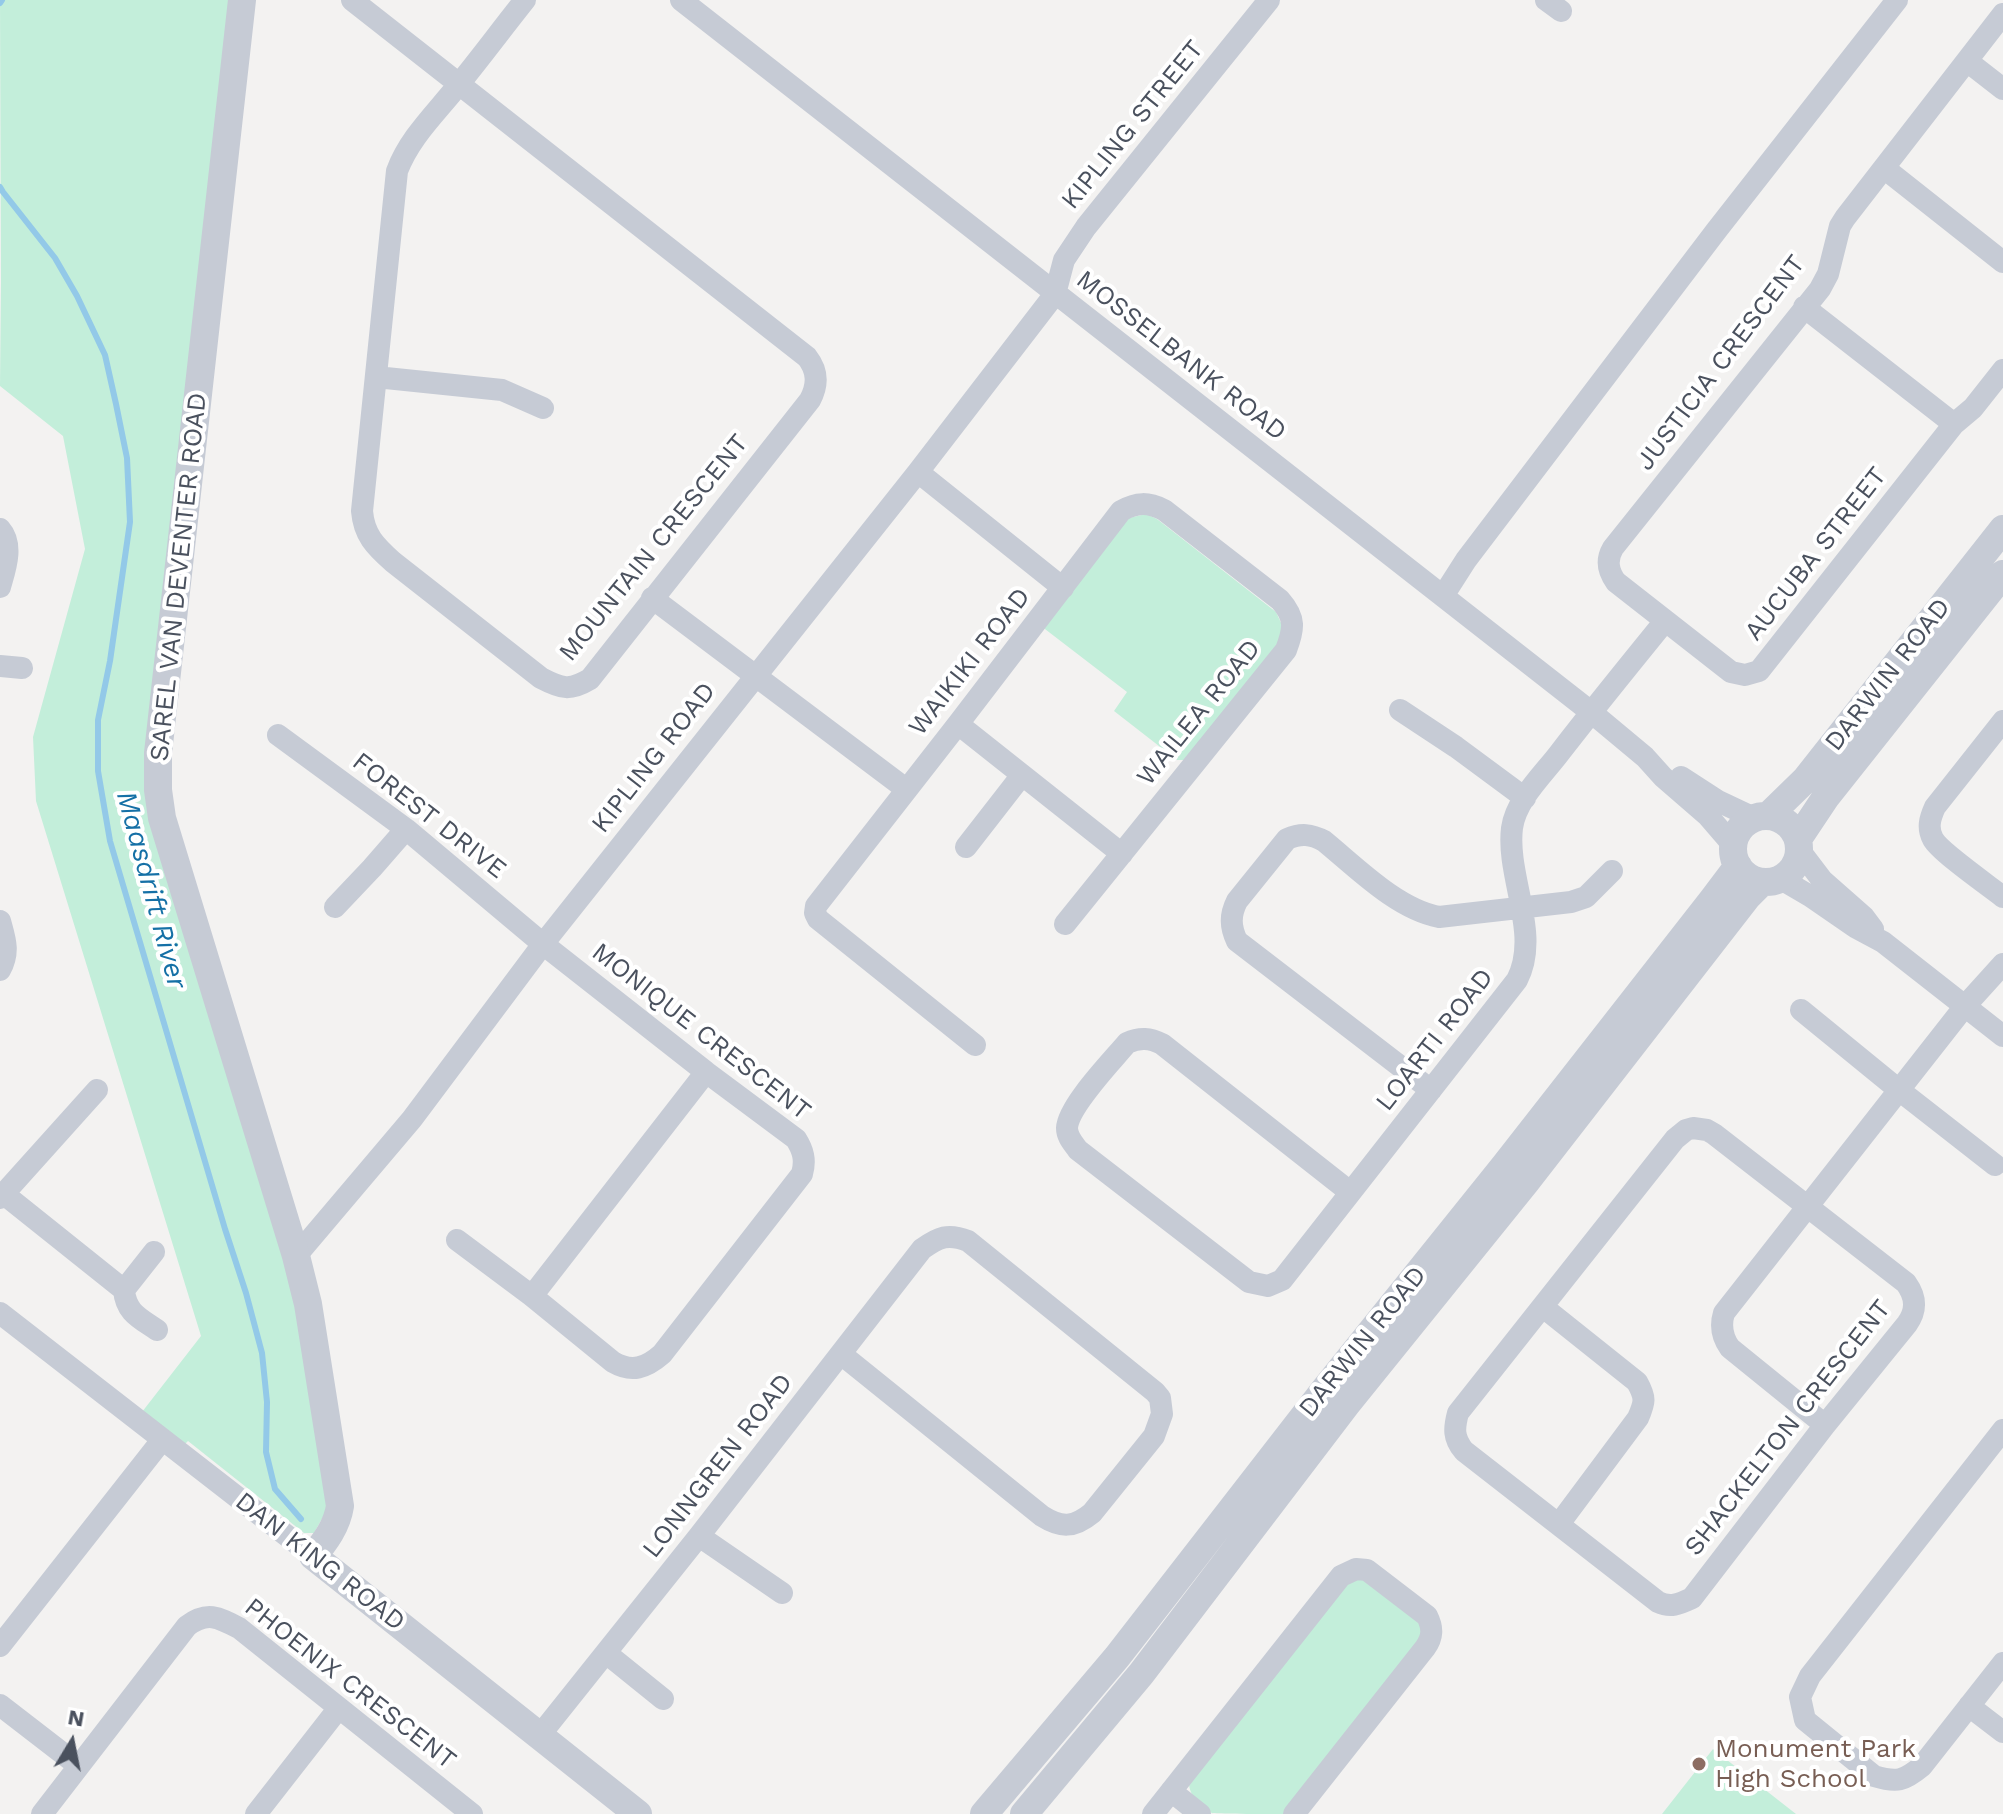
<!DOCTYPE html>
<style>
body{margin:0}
#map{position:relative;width:2003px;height:1814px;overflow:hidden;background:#f3f2f1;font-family:"Work Sans",sans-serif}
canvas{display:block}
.north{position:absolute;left:32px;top:1702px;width:80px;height:80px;-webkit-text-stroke:6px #fff;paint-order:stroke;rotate:10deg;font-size:22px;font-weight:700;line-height:32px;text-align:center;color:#4a515e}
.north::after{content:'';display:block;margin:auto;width:28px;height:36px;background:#4a515e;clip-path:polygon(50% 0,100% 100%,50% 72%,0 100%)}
</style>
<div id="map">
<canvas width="2003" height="1814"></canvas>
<div class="north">N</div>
</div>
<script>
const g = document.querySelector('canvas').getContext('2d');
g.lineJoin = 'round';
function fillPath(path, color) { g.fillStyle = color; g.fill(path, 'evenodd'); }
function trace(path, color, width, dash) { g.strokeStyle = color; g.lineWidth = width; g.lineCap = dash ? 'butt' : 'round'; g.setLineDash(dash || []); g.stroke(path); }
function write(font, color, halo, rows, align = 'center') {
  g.font = font + ' "Work Sans",sans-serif'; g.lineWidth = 8; g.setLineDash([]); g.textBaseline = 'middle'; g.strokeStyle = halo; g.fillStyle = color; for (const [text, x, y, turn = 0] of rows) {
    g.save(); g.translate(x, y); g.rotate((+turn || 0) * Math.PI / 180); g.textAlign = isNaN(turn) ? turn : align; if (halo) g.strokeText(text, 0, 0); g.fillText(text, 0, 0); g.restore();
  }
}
const green = new Path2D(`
 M0,0H230L147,753L293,1285L328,1508L314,1533H304L188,1441L184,1445L142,1412L201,1336L36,801L33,737L85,549L63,436L0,386L1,282Z
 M1146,514L1157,519L1276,612L1283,627L1280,642L1184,760H1177L1114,711L1127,692L1041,626L1129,518Z
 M1358,1575L1420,1620L1424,1633L1285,1814C1272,1814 1220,1814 1212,1813C1201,1807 1189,1796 1189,1783L1348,1579Z
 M1713,1749L1796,1814H1662Z`);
const stream = new Path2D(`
 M0,3L2,0
 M0,187L3,192L55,258L77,296L105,355L116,404L127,458L130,522L110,661L98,720V771L110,841L225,1229L246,1293L262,1353L267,1402L266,1452L275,1489L301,1519`);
const minor = new Path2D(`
 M352,0L807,357C818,371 818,385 810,400L590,679C570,691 562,689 541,678L393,562C375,546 364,535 362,511L397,171C409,139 433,116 455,89C479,60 501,30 525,0
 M681,0L1591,712L1645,757L1663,777L1708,816L1733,845
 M1546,0L1561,11
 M2003,14L1845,218L1840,226L1828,274L1820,289L1613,548C1606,560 1608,571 1616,582L1731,672L1745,675L1759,671L1954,424L1973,408L2003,370
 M1967,61L2003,89
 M1884,168L2003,262
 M1804,307L1954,424
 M376,377L502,390L543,408
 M918,472L1063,588
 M0,529C14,545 5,569 0,587
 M1443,596L1466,560L1716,231L1897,0
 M652,598L906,789
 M0,666L22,668
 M1400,710L1456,747L1525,798
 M2003,721L1935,807C1930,818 1927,828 1933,839C1939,851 1989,886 2003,897
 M958,724L1122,854
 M278,735L406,829L543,944L706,1072L796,1139C803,1150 806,1160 802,1174L662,1354C646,1368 632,1373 613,1362L532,1296L457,1240
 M1681,777L1718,801L1754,818
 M966,847L1022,775
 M1800,851L1822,880L1864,917L1873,929
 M1781,879L1810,896L1855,927L1883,942L2003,1036
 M335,907L372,868L406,829
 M0,921C5,939 10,952 0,970
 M1801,1010L1899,1090L1995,1165
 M975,1045L818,919L815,913L816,906L958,724L1121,511C1137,502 1148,502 1164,510L1280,600C1296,618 1294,629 1286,650L1065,924
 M1431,1090L1237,941C1230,926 1230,915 1237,901L1287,839C1301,833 1311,834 1324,841C1357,868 1397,909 1439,917L1571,902L1586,897L1612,871
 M1693,1128L1707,1130L1714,1134L1906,1283C1916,1297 1917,1310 1907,1324L1825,1425L1692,1598C1679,1604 1671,1608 1658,1602L1464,1451C1453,1438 1454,1428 1458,1413L1675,1139L1686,1130Z
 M1350,1192L1162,1044C1150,1038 1140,1037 1127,1043C1112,1061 1068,1106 1067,1128C1067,1137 1073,1143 1078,1150L1249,1282L1268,1286L1282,1280L1517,980C1541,934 1506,877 1512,828C1516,799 1544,774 1561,751C1595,707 1630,664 1665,621
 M4,1194L124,1290
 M0,1198L97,1090
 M154,1252L124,1290C126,1313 140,1318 157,1330
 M296,1256L412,1119L543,944L918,472L1055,294L1064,260L1086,227L1269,0
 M532,1296L706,1072
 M1543,1307L1637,1382C1646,1398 1645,1402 1638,1418L1559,1524
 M0,1313L313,1556
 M1825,1425L1730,1348C1722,1337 1720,1326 1724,1313L1965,1006L2003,964
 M2003,1430L1810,1676L1800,1697L1805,1720L1874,1776C1897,1783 1904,1781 1922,1766L2003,1663
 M699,1536L782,1593
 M0,1646L162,1440
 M606,1653L663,1699
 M0,1705L79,1766
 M1969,1706L2003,1732
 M540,1735L699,1536L922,1249C939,1237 948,1233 968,1241L1155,1392L1160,1398L1162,1414L1154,1436L1092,1513C1074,1528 1061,1528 1042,1516L841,1354
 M1171,1791L1200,1814
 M42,1814L187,1626C207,1611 218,1617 239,1628L472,1814
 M256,1814L338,1709
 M1153,1814L1341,1576L1356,1569L1367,1570L1427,1616C1433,1628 1433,1637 1425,1648L1294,1814`);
const tertiary = new Path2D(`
 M242,0L158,753V790L162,818L296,1256L308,1304L340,1506C337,1526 325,1542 313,1556L638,1814
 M1768,816L1806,779L2003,529
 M1733 849a33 33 0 1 1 66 0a33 33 0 1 1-66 0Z
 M1798,839L1826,797L2003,574
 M984,1814L1117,1657L1325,1389L1505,1165L1713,899L1738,866
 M1024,1814L1141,1674L1346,1405L1526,1182L1748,896L1762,882`);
const markers = [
 [1699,1764,8,"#8d6e63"]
];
const streetNames = [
 ["KIPLING STREET",1133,125,-51],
 ["MOSSELBANK ROAD",1181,356,38],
 ["JUSTICIA CRESCENT",1721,363,-53],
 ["MOUNTAIN CRESCENT",654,548,-51],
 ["AUCUBA STREET",1816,554,-52],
 ["SAREL VAN DEVENTER ROAD",179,577,-84],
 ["WAIKIKI ROAD",970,662,-52],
 ["DARWIN ROAD",1888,675,-52],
 ["WAILEA ROAD",1199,713,-51],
 ["KIPLING ROAD",654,758,-52],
 ["FOREST DRIVE",429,816,38],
 ["MONIQUE CRESCENT",701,1032,38],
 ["LOARTI ROAD",1435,1040,-52],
 ["DARWIN ROAD",1363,1342,-51],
 ["SHACKELTON CRESCENT",1788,1428,-52],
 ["LONNGREN ROAD",718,1466,-52],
 ["DAN KING ROAD",320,1562,38],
 ["PHOENIX CRESCENT",350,1684,38]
];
const educationNames = [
 ["Monument Park",1715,1749],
 ["High School",1715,1779]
];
const waterNames = [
 ["Maasdrift River",151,890,75]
];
fillPath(green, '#c3eeda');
trace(stream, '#93c9e8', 6);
trace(minor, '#c6cbd5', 22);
trace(tertiary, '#c6cbd5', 28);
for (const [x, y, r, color] of markers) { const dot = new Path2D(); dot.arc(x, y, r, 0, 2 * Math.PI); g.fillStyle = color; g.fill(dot); trace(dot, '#fff', 3); }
write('26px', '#4a515e', '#fff', streetNames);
write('26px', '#785e54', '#fff', educationNames, 'left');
write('italic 28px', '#1570a6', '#fff', waterNames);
</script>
